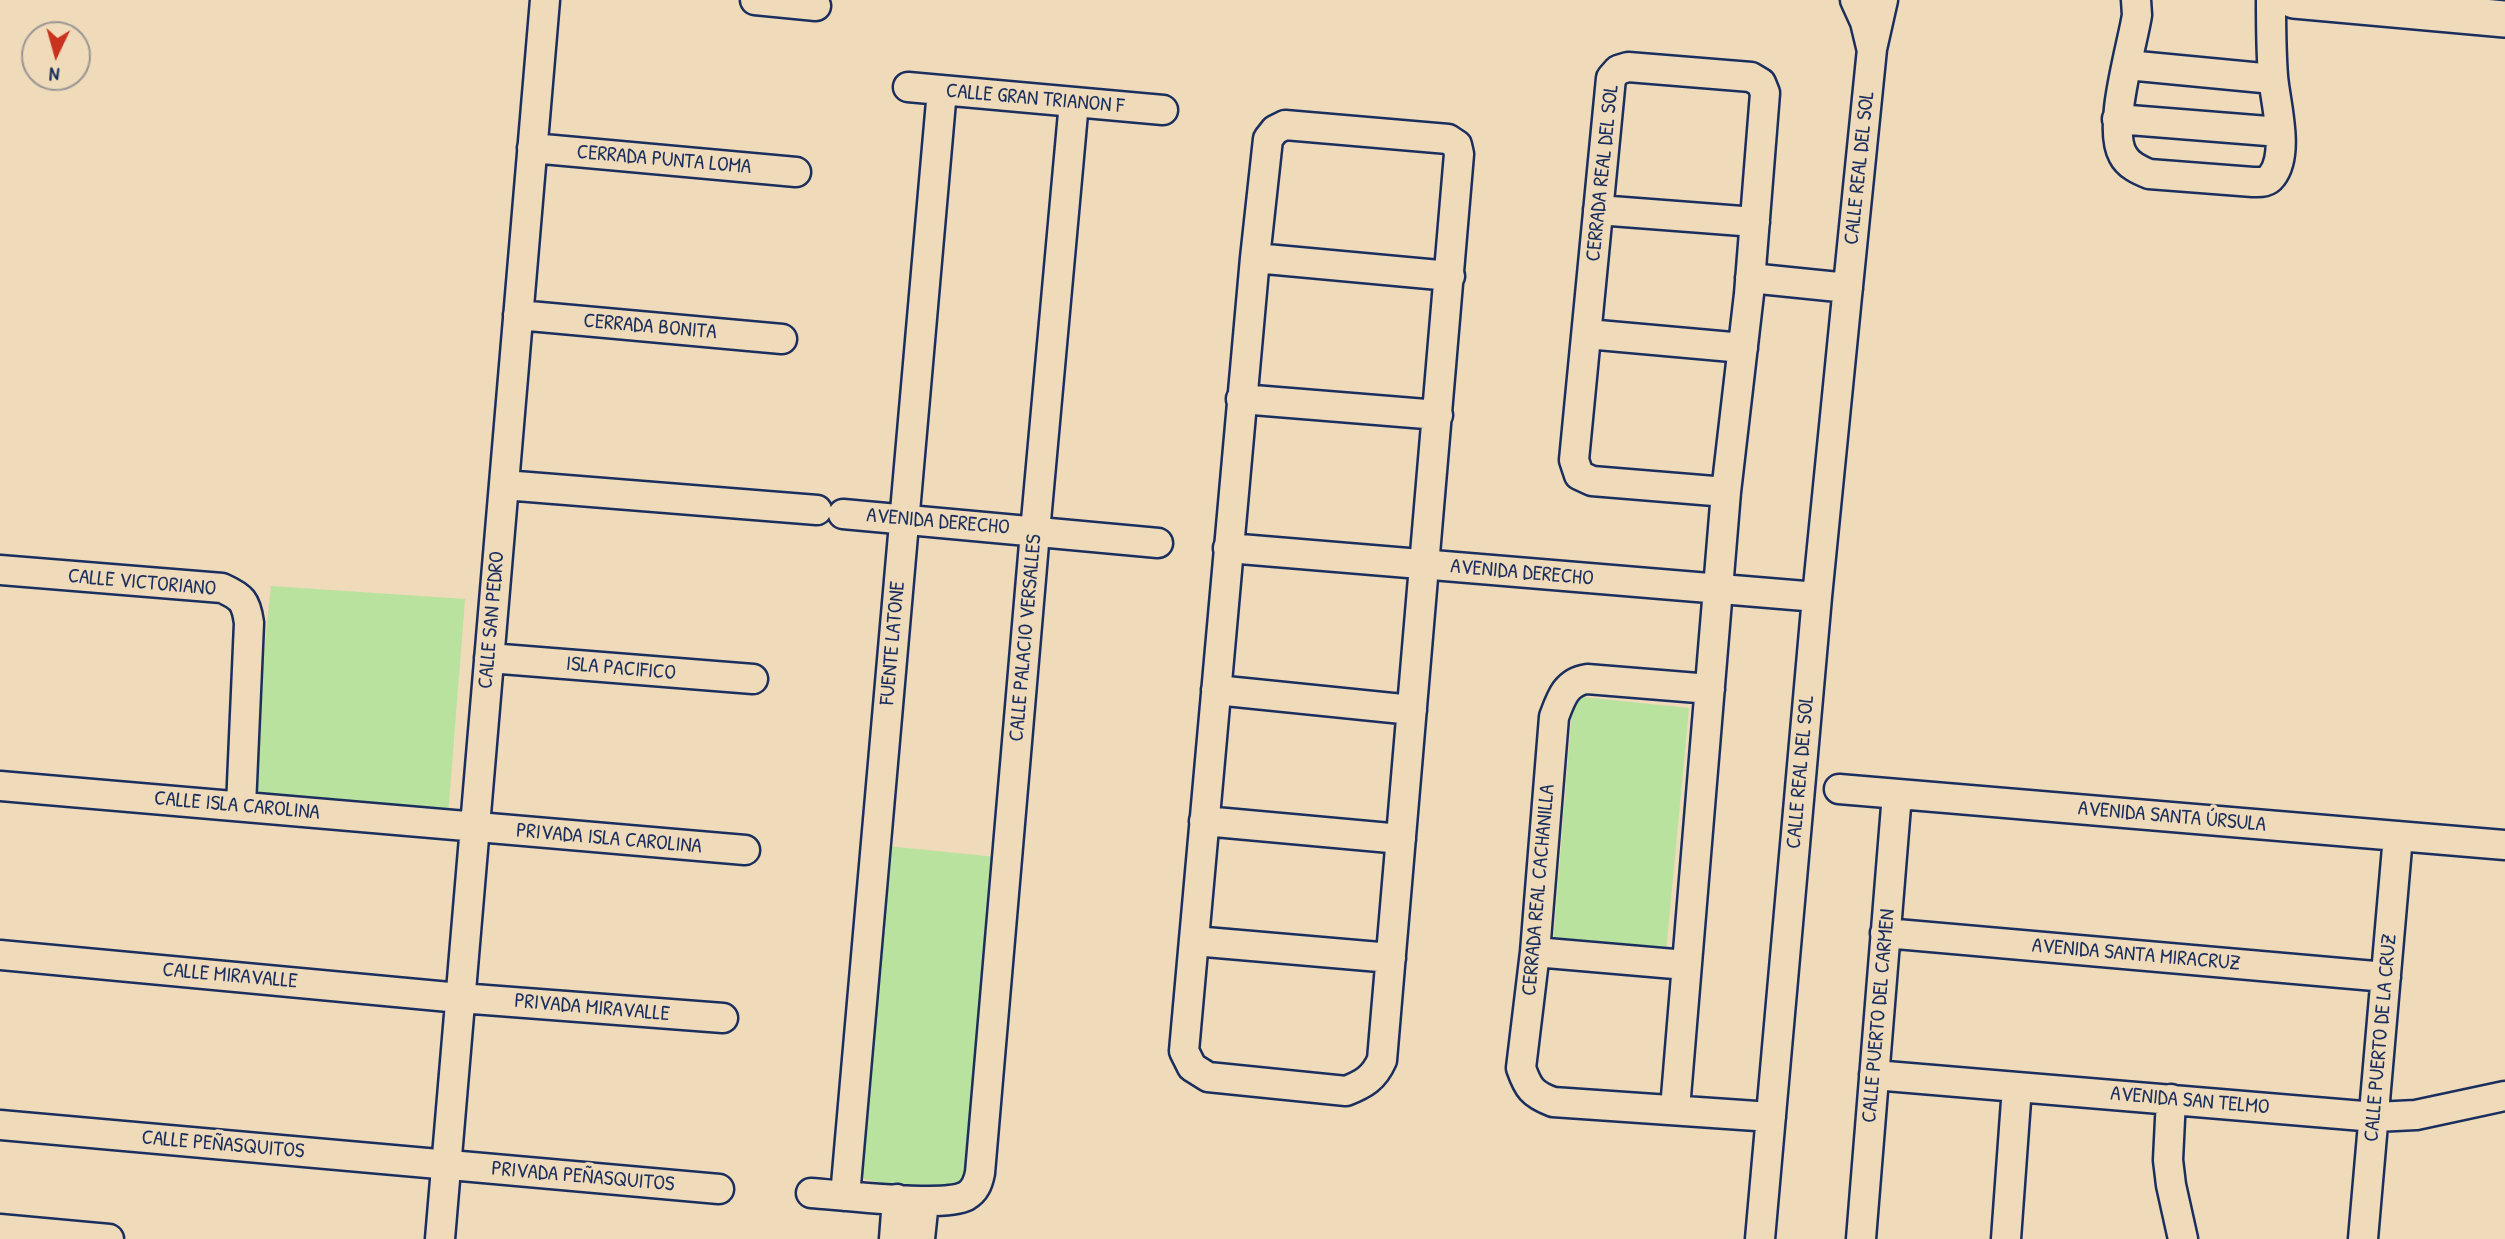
<!DOCTYPE html>
<meta charset="utf-8">
<style>
body{margin:0}
#map{position:relative;width:2505px;height:1239px;overflow:hidden;background:#efdab9;font-family:"Patrick Hand",sans-serif}
canvas{display:block}
.north{position:absolute;left:21px;top:21px;width:70px;height:70px;box-sizing:border-box;background:#efdab9;border:2px solid #9a9695;border-radius:50%;rotate:185deg;font-size:19px;font-weight:700;line-height:28px;text-align:center;color:#1b2f5e}
.north::after{content:'';display:block;margin:auto;width:24px;height:32px;background:#c8321e;clip-path:polygon(50% 0,100% 100%,50% 72%,0 100%)}
</style>
<div id="map">
<canvas width="2505" height="1239"></canvas>
<div class="north">N</div>
</div>
<script>
const g = document.querySelector('canvas').getContext('2d');
g.lineJoin = 'round';
function fillPath(path, color) { g.fillStyle = color; g.fill(path, 'evenodd'); }
function trace(path, color, width, dash) { g.strokeStyle = color; g.lineWidth = width; g.lineCap = dash ? 'butt' : 'round'; g.setLineDash(dash || []); g.stroke(path); }
function write(font, color, halo, rows, align = 'center') {
  g.font = font + ' "Patrick Hand",sans-serif'; g.lineWidth = 7; g.setLineDash([]); g.textBaseline = 'middle'; g.strokeStyle = halo; g.fillStyle = color; for (const [text, x, y, turn = 0] of rows) {
    g.save(); g.translate(x, y); g.rotate((+turn || 0) * Math.PI / 180); g.textAlign = isNaN(turn) ? turn : align; if (halo) g.strokeText(text, 0, 0); g.fillText(text, 0, 0); g.restore();
  }
}
const green = new Path2D(`
 M271,586L465,599L448,816L249,797Z
 M1573,696L1689,708L1666,952L1553,945Z
 M887,846L996,857L965,1187L890,1185L857,1177Z`);
const minor = new Path2D(`
 M755,0L816,6
 M1855,0L1865,22L1871,47
 M2136,0L2137,15C2132,47 2107,128 2123,155C2128,165 2139,170 2149,174L2253,182C2260,182 2267,183 2272,176C2290,153 2275,102 2273,76C2271,50 2271,25 2271,0
 M2127,65L2273,79
 M908,87L1163,110
 M2117,119L2280,132
 M1285,125L1448,139L1457,145L1459,154L1382,1060C1374,1078 1364,1084 1346,1091L1208,1077L1192,1067L1184,1051L1255,258L1268,139L1275,130Z
 M532,148L796,172
 M1598,210L1755,222
 M1255,258L1450,276
 M1750,278L1848,288
 M518,315L782,339
 M1587,334L1743,348
 M1241,399L1438,415
 M504,485L817,510
 M843,514L1158,543
 M1228,548L1817,597
 M0,570L222,588C242,597 246,601 249,623L241,806
 M489,658L753,679
 M1710,689L1587,679C1566,682 1561,698 1554,717L1535,952L1521,1068C1528,1088 1532,1094 1553,1102L1771,1117
 M1216,690L1412,710
 M0,786L745,850
 M1839,789L2505,845
 M1204,821L1401,839
 M1885,933L2386,977
 M1194,941L1391,958
 M1535,952L1686,965
 M0,955L460,998L723,1018
 M1874,1075L2375,1117L2416,1115L2505,1096
 M2171,1099L2168,1160L2171,1185L2183,1239
 M1675,1109L1726,492L1749,294L1765,93L1761,83L1751,77L1628,67L1618,70L1611,78L1574,460L1579,475L1592,481L1726,492
 M0,1125L719,1189
 M811,1193C841,1195 943,1208 966,1196C975,1191 978,1183 980,1173L1035,532L1074,102
 M845,1196L942,90
 M0,1229L109,1239
 M440,1239L545,0
 M894,1239L897,1199
 M920,1239L924,1201
 M1760,1239L1817,597L1846,306L1872,49L1883,0
 M1861,1239L1897,794
 M2006,1239L2017,1087
 M2363,1239L2398,836`);
const major = new Path2D(`
 M2294,0L2505,19`);
const streetNames = [
 ["CALLE GRAN TRIANON F",1035,99,5],
 ["CERRADA PUNTA LOMA",664,160,5],
 ["CALLE REAL DEL SOL",1860,168,-84],
 ["CERRADA REAL DEL SOL",1603,173,-84],
 ["CERRADA BONITA",650,327,5],
 ["AVENIDA DERECHO",938,522,5],
 ["AVENIDA DERECHO",1522,573,5],
 ["CALLE VICTORIANO",142,583,5],
 ["CALLE SAN PEDRO",492,620,-85],
 ["CALLE PALACIO VERSALLES",1026,638,-85],
 ["FUENTE LATONE",893,643,-85],
 ["ISLA PACIFICO",621,669,5],
 ["CALLE REAL DEL SOL",1801,772,-85],
 ["CALLE ISLA CAROLINA",237,806,5],
 ["AVENIDA SANTA ÚRSULA",2172,817,5],
 ["PRIVADA ISLA CAROLINA",609,839,5],
 ["CERRADA REAL CACHANILLA",1539,890,-85],
 ["AVENIDA SANTA MIRACRUZ",2136,955,5],
 ["CALLE MIRAVALLE",230,976,5],
 ["PRIVADA MIRAVALLE",592,1008,5],
 ["CALLE PUERTO DEL CARMEN",1879,1016,-85],
 ["CALLE PUERTO DE LA CRUZ",2381,1038,-85],
 ["AVENIDA SAN TELMO",2190,1101,5],
 ["CALLE PEÑASQUITOS",223,1145,5],
 ["PRIVADA PEÑASQUITOS",583,1177,5]
];
fillPath(green, '#b9e29e');
trace(minor, '#1b2f5e', 33);
trace(major, '#1b2f5e', 40);
trace(minor, '#efdab9', 28);
trace(major, '#efdab9', 35);
write('21px', '#1b2f5e', '#efdab9', streetNames);
</script>
